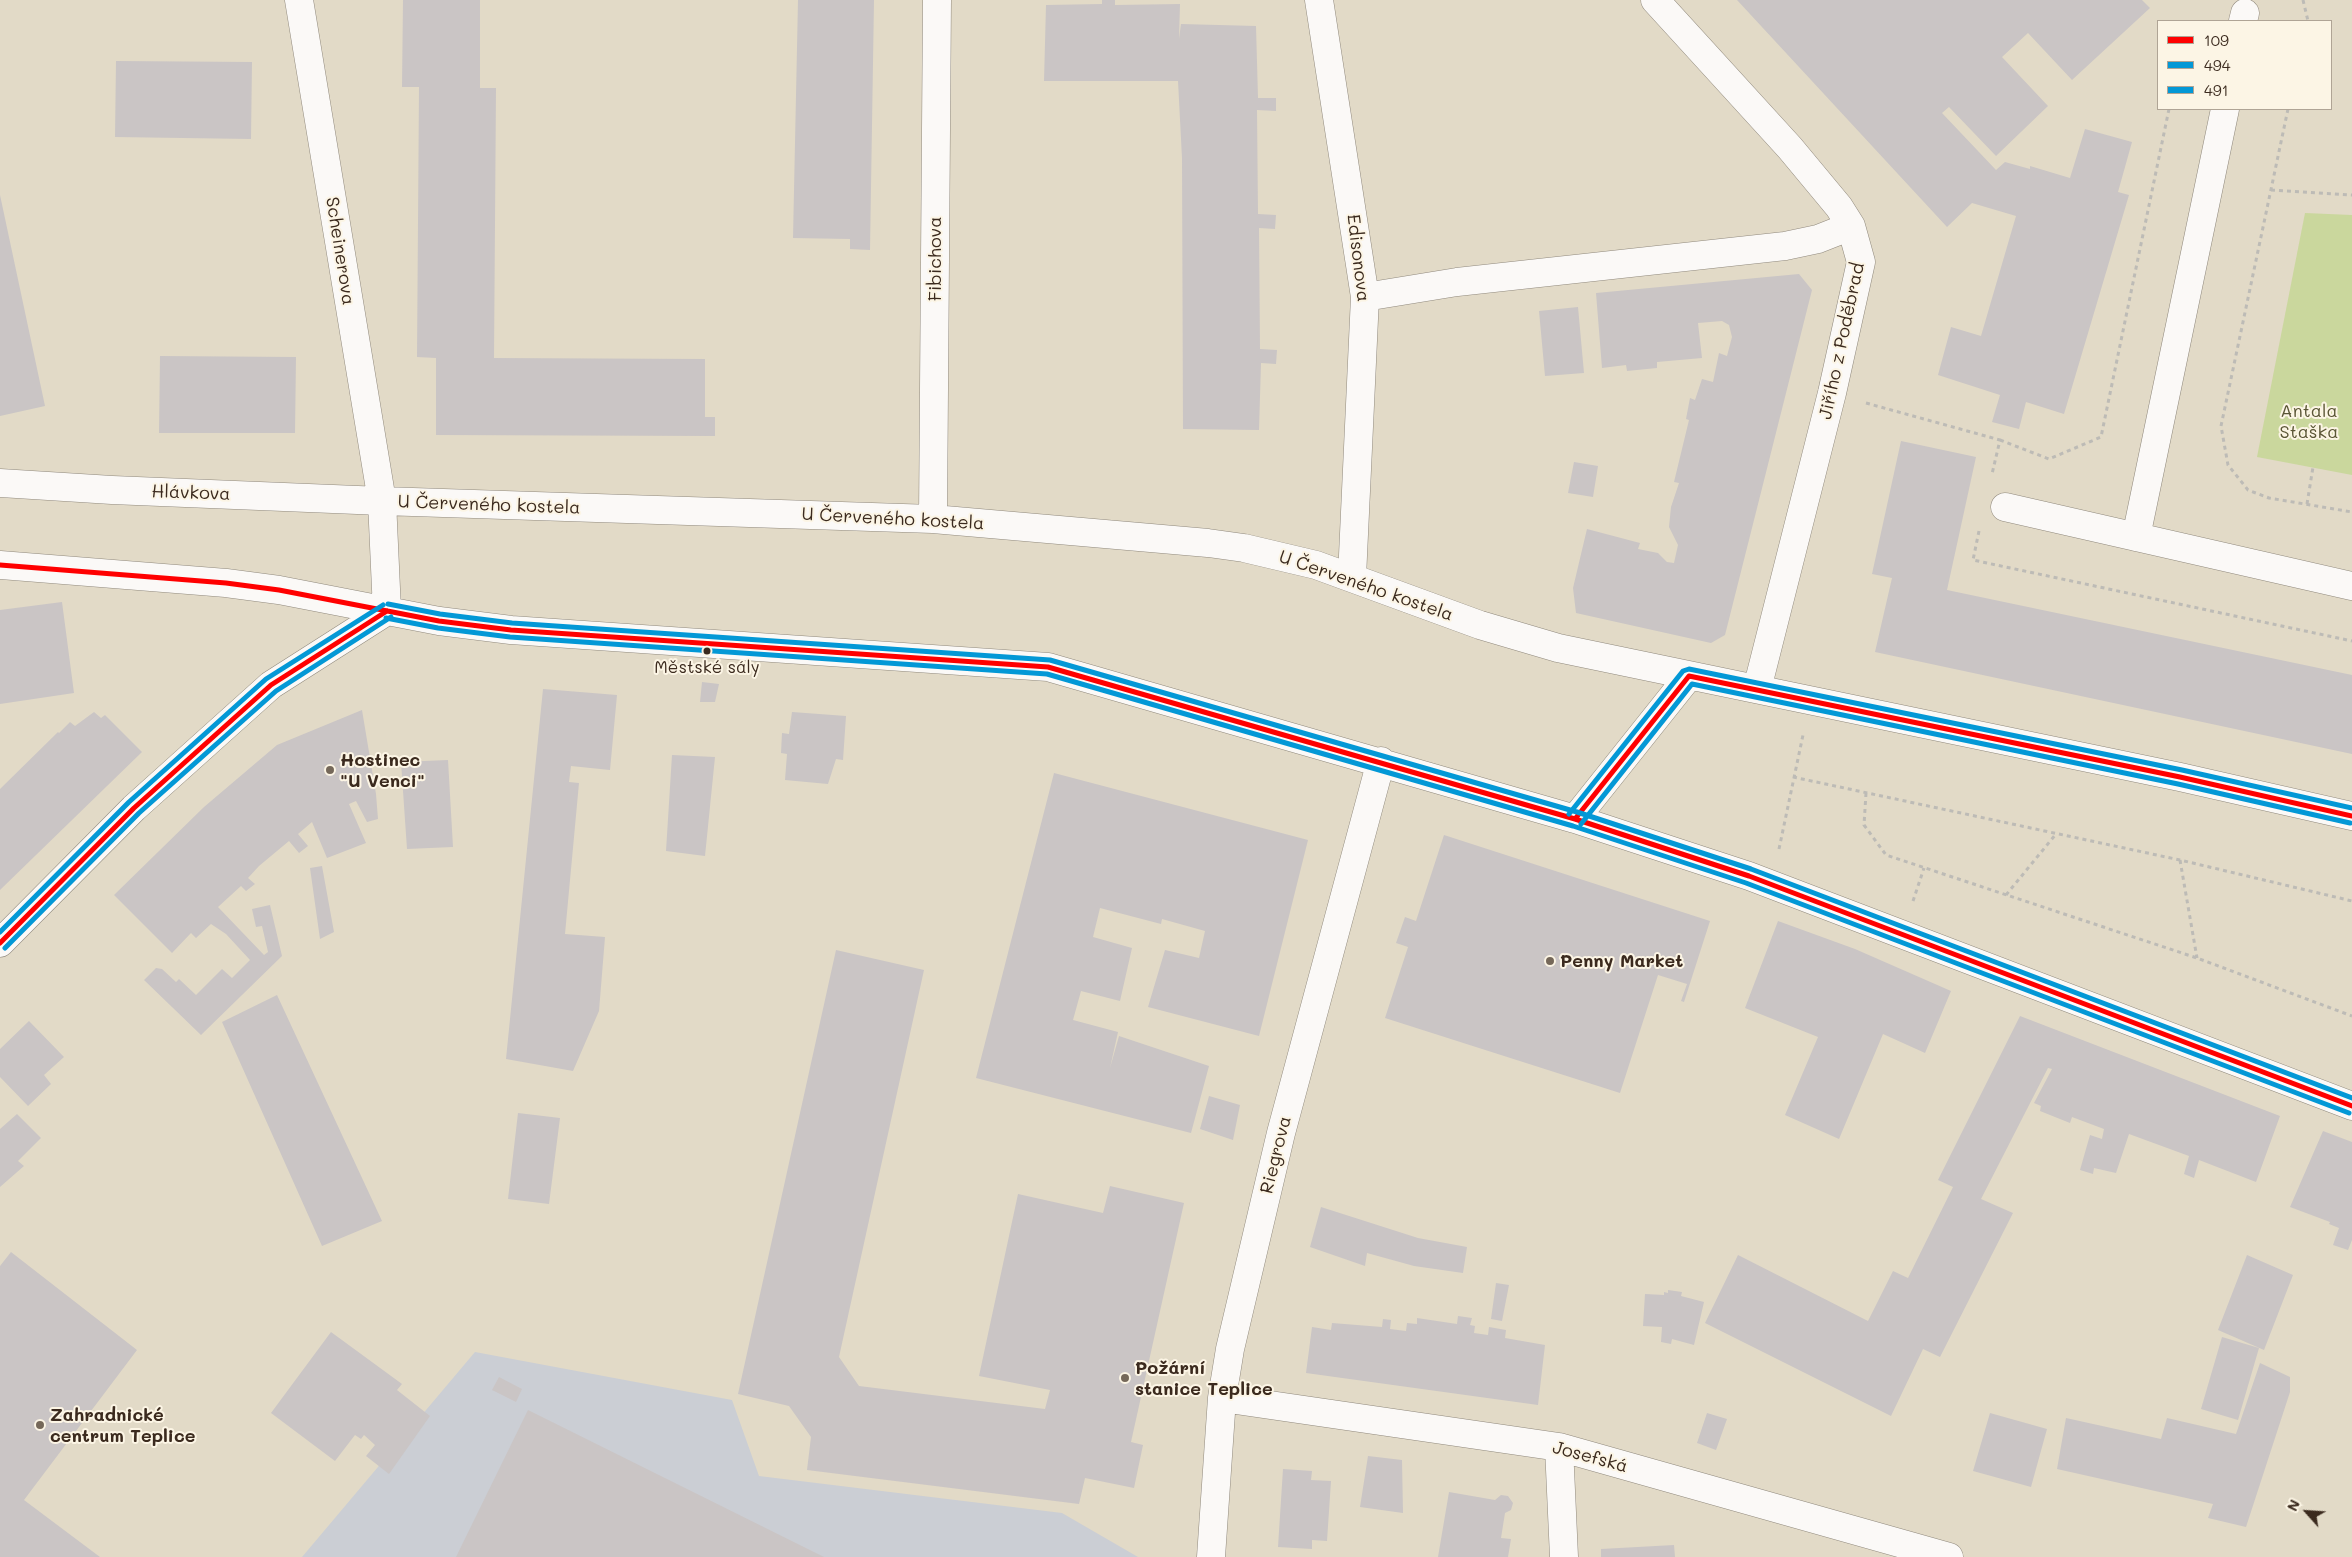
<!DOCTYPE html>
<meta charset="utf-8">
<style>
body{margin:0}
#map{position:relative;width:2352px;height:1557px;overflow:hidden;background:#e2dac7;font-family:Mali,sans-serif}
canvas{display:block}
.legend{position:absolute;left:2157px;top:20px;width:175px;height:90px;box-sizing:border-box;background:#fcf5e5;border:1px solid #afa495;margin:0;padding:6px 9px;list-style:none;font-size:15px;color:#3b2a1e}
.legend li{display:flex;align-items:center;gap:10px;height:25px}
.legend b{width:25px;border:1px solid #afa495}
.north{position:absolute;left:2282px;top:1487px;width:50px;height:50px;-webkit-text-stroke:4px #fcf5e5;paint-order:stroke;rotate:296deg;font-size:14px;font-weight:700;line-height:20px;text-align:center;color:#3b2a1e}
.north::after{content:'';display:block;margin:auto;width:18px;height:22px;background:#3b2a1e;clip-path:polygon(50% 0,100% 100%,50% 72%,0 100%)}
</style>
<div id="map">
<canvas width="2352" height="1557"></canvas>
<ul class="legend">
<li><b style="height:6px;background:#f00"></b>109</li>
<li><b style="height:6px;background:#0398d6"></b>494</li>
<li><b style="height:6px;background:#0398d6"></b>491</li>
</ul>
<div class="north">N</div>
</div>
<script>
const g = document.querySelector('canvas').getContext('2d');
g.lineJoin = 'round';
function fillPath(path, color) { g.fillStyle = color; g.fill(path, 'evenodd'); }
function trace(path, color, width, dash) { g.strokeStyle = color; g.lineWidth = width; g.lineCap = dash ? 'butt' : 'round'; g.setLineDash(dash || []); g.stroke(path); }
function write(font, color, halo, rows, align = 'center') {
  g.font = font + ' Mali,sans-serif'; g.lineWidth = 4; g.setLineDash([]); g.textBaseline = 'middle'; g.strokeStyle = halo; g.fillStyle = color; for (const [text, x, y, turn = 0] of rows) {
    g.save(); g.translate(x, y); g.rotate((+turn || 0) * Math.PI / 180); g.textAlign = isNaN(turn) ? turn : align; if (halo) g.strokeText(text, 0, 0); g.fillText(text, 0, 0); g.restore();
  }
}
const industrial = new Path2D(`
 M475,1352L732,1400L759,1476L1062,1513L1138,1557H302Z`);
const green = new Path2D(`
 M2305,213L2352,215V475L2257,457Z`);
const building = new Path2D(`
 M403,0H480V88H496L494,358L705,359V417H715V436L436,435V358L417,357L419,87H402Z
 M798,0H874L870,250L850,249V239L793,238Z
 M1102,0H1115V5L1180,4L1179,39L1181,24L1256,26L1258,98H1276V111L1257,110L1258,214L1276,215L1275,229L1259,228L1260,349L1277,350L1276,364L1261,363L1259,430L1183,429L1182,158L1178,81H1044L1046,5L1102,4Z
 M1737,0H2142L2150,8L2072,80L2028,33L2002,57L2048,106L1996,156L1949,107L1942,113L1996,170L2005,162L2030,169V166L2070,178L2085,129L2132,142L2118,192L2129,195L2064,414L2026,402L2019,429L1992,422L2000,395L1938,375L1951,327L1981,336L2016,216L1972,203L1947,227Z
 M116,61L252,62L251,139L115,137Z
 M0,195L45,406L0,416Z
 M1799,274L1812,290L1725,635L1711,643L1576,613L1573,588L1587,529L1640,543L1638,549L1658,553L1667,562L1674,563L1678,545L1669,527L1671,507L1679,483L1674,482L1689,420L1686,419L1690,398L1695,400L1702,379L1713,382L1719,353L1727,356L1732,337L1729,325L1722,321L1698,323L1702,358L1657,362V368L1627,371L1626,365L1602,368L1596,293Z
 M1578,307L1584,373L1545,376L1539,311Z
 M160,356L296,357L295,433H159Z
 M1901,441L1976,457L1947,590L2352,675V754L1875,652L1892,578L1872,574Z
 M1574,462L1598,466L1593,497L1568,493Z
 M62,602L74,693L0,704V610Z
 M702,682L719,684L715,702H700Z
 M543,689L617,695L610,770L571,766L569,782L579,783L565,934L605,937L599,1011L573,1071L506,1059Z
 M362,710L376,794L378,819L367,822L356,801L349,804L366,843L327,858L312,822L298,834L308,846L299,853L289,841L259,866L248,878L255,884L246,891L241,886L218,907L264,955L268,952L262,926L256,927L252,909L270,905L282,956L201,1035L144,980L156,968L162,969L176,982L179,979L196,995L222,969L232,978L250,960L226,934L211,924L196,938L191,933L172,953L114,895L204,807L277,745Z
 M94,712L101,718L105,715L142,752L0,890V789L58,732L59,733L70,722L75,726Z
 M792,712L846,716L843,760L836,759L828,784L785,780L787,754L781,753L782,733L789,734Z
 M672,755L715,757L705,856L666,851Z
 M448,760L453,847L407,849L401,762Z
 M1054,773L1308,840L1259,1036L1148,1007L1165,950L1199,958L1205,931L1162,919L1161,924L1100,908L1093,937L1132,948L1120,1001L1081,991L1073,1020L1118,1032L1110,1068L1119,1036L1209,1066L1191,1133L976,1078Z
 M1444,835L1710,921L1684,1002L1681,1001L1687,984L1658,975L1620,1093L1385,1018L1408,947L1396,943L1405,917L1416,921Z
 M322,866L334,932L320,939L310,868Z
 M1778,921L1855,949L1951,991L1925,1053L1883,1034L1839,1139L1785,1115L1818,1037L1745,1008Z
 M836,950L924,970L839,1357L859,1386L1045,1409L1050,1390L979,1376L1018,1194L1103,1213L1110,1186L1184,1203L1131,1442L1143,1445L1134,1488L1085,1478L1079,1504L807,1470L811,1437L789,1406L738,1394Z
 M277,995L382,1221L322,1246L222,1022Z
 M2020,1016L2280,1116L2256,1182L2199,1160L2194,1178L2184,1174L2189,1156L2129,1134L2116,1173L2094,1168L2093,1174L2080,1170L2090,1135L2102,1139L2104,1129L2072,1117L2070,1123L2040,1111L2041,1106L2034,1103L2052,1069L2048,1068L1981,1199L2013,1213L1940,1357L1923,1349L1891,1416L1705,1323L1738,1255L1868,1321L1893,1271L1908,1278L1953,1187L1938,1180Z
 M29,1021L64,1057L44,1075L51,1084L28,1106L0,1077V1049Z
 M1209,1096L1240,1105L1233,1140L1200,1129Z
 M518,1113L560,1118L549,1204L508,1199Z
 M17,1114L41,1138L18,1161L24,1166L0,1187V1129Z
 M2323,1131L2352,1142V1240L2348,1250L2333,1245L2339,1228L2329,1224L2330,1222L2290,1207Z
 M1321,1207L1418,1238L1467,1247L1463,1273L1414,1266L1367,1253L1365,1266L1310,1247Z
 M11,1252L137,1350L24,1500L100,1557H0V1266Z
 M2247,1255L2293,1275L2264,1350L2218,1330Z
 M1496,1283L1509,1285L1502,1321L1491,1319Z
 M1668,1290L1682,1292L1681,1296L1704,1302L1694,1345L1672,1339L1671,1344L1661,1342L1662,1327L1643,1326L1645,1294L1664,1295V1292L1668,1293Z
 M1458,1316L1472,1318L1470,1325L1475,1326L1474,1333L1488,1335L1489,1327L1506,1330L1505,1338L1545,1345L1538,1405L1306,1373L1312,1327L1331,1330L1332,1323L1382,1327L1383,1319L1391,1320L1390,1329L1406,1331L1407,1323L1417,1324V1318L1457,1324Z
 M331,1332L402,1384L397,1390L430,1416L389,1474L366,1456L375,1445L364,1435L361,1439L355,1435L335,1461L271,1413Z
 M2222,1337L2259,1348L2238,1420L2201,1409Z
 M2260,1363L2290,1377V1392L2246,1527L2208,1518L2213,1504L2057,1469L2066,1418L2161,1439L2167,1418L2236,1434Z
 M499,1377L522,1389L516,1402L492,1390Z
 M528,1410L824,1557H456Z
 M1707,1413L1727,1419L1716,1450L1697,1443Z
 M1990,1413L2047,1429L2031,1487L1973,1471Z
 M1368,1456L1402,1460L1403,1513L1360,1507Z
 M1283,1469L1312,1471L1311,1480L1331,1481L1327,1541L1312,1540V1549L1278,1547Z
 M1449,1492L1495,1500L1501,1495L1508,1496L1513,1503L1511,1510L1505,1513L1501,1538L1511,1539L1508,1557H1438Z
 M1674,1545L1675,1557H1601V1549Z`);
const path = new Path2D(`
 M2303,0L2308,21
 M2288,109L2221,426L2228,465L2248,490L2269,498L2352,512
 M2271,190L2352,195
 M1866,403L2000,440L1992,474
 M2000,440L2049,459L2101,437L2169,109
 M2307,504L2313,467
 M1979,531L1973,560L2352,641
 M1793,777L2180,860L2352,901
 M1866,793L1864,825L1886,855L2197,958L2352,1016
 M1779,849L1803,735
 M2180,860L2197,958
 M2006,895L2056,834
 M1913,901L1924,868`);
const minor = new Path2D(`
 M299,0L382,501L387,611
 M1319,0L1365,297L1352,577
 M1655,0L1790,148L1839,207L1851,226L1861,262L1832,393L1757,689
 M2243,21L2245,13
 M1365,297L1457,282L1785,246L1818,239L1851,226
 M0,483L112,490L382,501L933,519L1208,543L1244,548L1316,565L1480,625L1558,648L2180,777L2352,816
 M2005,507L2352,586
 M933,519L937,0
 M2136,537L2225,109
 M0,565L226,583L279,590L439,621L511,630L1048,667L1575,819L1749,876L2352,1106
 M1575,819L1689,676
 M0,943L134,808L271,685L387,611
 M1222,1398L1559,1447L1949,1557
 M1559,1447L1564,1557
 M1211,1557L1222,1398L1230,1349L1281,1133L1381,761`);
const bus1 = new Path2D(`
 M0,565L226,583L279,590L439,621L511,630L1048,667L1575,819L1749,876L2352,1106
 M1575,819L1689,676L2180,777L2352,816
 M0,943L134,808L271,685L387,611`);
const bus2 = new Path2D(`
 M386,618L438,628L510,637L1047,674L1573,826L1746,883L2349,1113
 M1581,824L1692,684L2178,784L2350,823
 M5,948L139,813L276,691L391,617`);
const bus3 = new Path2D(`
 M388,604L440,614L512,623L1050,660L1577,812L1751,869L2352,1098
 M1569,814L1683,671L1689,669L2182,770L2352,808
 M0,932L129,802L266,679L383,605`);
const markers = [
 [707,651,4.5,"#3b2a1e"],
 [330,770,5,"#756859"],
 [1550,961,5,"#756859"],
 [1125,1378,5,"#756859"],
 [40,1425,5,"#756859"]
];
const busNames = [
 ["Městské sály",707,668]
];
const streetNames = [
 ["Scheinerova",340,251,81],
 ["Edisonova",1358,258,83],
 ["Fibichova",935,259,-90],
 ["Jiřího z Poděbrad",1842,341,-78],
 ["Hlávkova",191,493,2],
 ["U Červeného kostela",489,505,2],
 ["U Červeného kostela",893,519,3],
 ["U Červeného kostela",1366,586,19],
 ["Riegrova",1276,1155,-76],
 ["Josefská",1590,1457,15]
];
const parkNames = [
 ["Antala",2309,411],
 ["Staška",2309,432]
];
const poiNames = [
 ["Hostinec",340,760],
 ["\"U Venci\"",340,781],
 ["Penny Market",1560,961],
 ["Požární",1135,1368],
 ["stanice Teplice",1135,1389],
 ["Zahradnické",50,1415],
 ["centrum Teplice",50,1436]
];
fillPath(industrial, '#cbced4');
fillPath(green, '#cad79d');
fillPath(building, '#cac5c5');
trace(minor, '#90897d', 29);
trace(path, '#bdbbb6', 3, [4, 4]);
trace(minor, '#fbf9f7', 28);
trace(bus1, '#f00', 5);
trace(bus2, '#0398d6', 5);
trace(bus3, '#0398d6', 5);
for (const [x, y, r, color] of markers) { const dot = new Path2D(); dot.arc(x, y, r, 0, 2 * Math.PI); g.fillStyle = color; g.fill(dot); trace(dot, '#fcf5e5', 2); }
write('17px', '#3b2a1e', '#fcf5e5', busNames);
write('18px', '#3b2a1e', '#fcf5e5', streetNames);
write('18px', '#5a5535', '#fcf5e5', parkNames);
write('bold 18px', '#3b2a1e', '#fcf5e5', poiNames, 'left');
</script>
